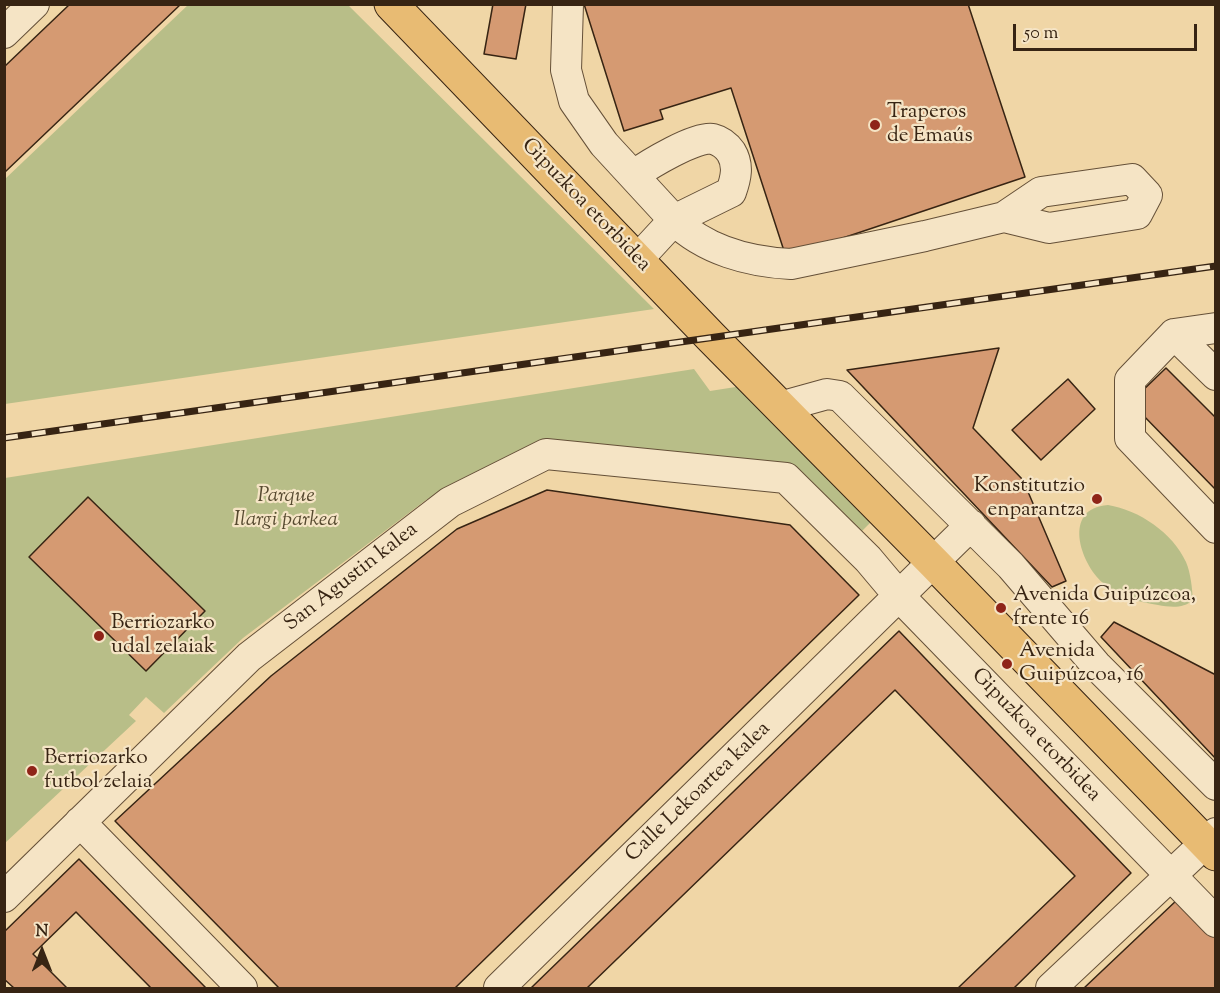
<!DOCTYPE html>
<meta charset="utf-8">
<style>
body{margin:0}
#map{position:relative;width:1220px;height:993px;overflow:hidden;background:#f0d6a6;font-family:"Sorts Mill Goudy",serif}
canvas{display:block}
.frame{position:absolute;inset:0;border:6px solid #372413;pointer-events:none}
.north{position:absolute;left:12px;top:921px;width:60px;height:60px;-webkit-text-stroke:4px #f5e4c5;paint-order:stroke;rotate:0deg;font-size:16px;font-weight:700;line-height:24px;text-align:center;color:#372413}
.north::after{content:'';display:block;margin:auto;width:21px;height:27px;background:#372413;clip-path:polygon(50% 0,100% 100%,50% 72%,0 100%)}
.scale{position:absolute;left:1013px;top:24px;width:184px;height:27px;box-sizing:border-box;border:3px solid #372413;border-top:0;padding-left:8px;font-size:18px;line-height:21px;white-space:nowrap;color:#372413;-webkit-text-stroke:4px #f5e4c5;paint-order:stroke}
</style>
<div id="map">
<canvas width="1220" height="993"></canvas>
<div class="frame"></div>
<div class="north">N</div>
<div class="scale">50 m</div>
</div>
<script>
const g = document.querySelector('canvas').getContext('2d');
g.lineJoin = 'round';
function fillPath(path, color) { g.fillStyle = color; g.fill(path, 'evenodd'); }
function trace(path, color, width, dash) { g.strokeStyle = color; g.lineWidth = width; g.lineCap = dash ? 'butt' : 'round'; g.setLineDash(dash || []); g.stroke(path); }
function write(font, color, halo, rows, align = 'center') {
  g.font = font + ' "Sorts Mill Goudy",serif'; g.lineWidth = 4.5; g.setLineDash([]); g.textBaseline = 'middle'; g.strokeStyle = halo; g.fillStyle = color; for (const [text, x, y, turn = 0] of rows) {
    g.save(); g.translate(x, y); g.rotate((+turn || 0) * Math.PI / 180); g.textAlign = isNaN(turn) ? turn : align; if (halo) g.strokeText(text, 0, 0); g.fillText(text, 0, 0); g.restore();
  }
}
const green = new Path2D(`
 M189,4L348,5L654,309L5,404V179Z
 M694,369L710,391L742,386L876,517L854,539L778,464L556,441L526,447L426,500L243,638L164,713L146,697L129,715L136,721L5,843V478Z
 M1108,505C1139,510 1173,533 1186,562C1191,574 1192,588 1193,600C1183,609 1170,607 1158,605C1139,602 1117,596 1103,583C1080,563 1062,508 1108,505Z`);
const building = new Path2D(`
 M70,4H181L5,172L4,67Z
 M493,4H526L516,59L484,54Z
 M584,4H968L1025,177L786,257L731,88L660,110L663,119L624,131Z
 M999,348L973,428L1023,480L1066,581L1052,587L847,370Z
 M1166,368L1216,418V490L1139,411L1137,396Z
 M1068,379L1095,409L1041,460L1012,430Z
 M547,490L790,525L859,595L455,988H279L115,821L271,676L457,529Z
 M88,497L205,611L146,671L29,557Z
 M1114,622L1214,674L1216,673V759L1101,637Z
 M899,631L1131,873L1014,988H958L1075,876L895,690L587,988H531Z
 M79,859L206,988H151L76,912L33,954L67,988H14L4,979V932Z
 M1178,899L1216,937V988H1084Z`);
const minor = new Path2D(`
 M568,4L566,70L574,101L604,144L674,220C705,250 749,262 791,264L925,236L1004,217L1049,228L1137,214L1147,195L1132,179L1041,192L1004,217
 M4,33L34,4
 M634,175C648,165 697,135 713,139C721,141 726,145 731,152C739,165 736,178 731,192L674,220L637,260
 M1216,328L1174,334L1130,380V438L1216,528
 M1174,334L1216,375
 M780,407L827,394L840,396L1011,566L1096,665L1216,785
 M80,822L242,988
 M4,897L249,657L450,502L546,454L786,478L868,559L900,597L1216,922
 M499,988L971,525
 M1051,988L1216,833`);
const major = new Path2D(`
 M391,4L711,337L934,563L1216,854`);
const rail = new Path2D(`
 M4,438L1216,266`);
const markers = [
 [875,125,6,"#8f2418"],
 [1097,499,6,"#8f2418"],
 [1001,608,6,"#8f2418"],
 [99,636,6,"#8f2418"],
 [1007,664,6,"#8f2418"],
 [32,771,6,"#8f2418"]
];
const poiNames = [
 ["Traperos",887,113],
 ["de Emaús",887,137],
 ["Konstitutzio",1085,487,"right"],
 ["enparantza",1085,511,"right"],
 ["Avenida Guipúzcoa,",1013,596],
 ["frente 16",1013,620],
 ["Berriozarko",111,624],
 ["udal zelaiak",111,648],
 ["Avenida",1019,652],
 ["Guipúzcoa, 16",1019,676],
 ["Berriozarko",44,759],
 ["futbol zelaia",44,783]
];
const streetNames = [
 ["Gipuzkoa etorbidea",585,206,46],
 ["San Agustin kalea",352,578,-38],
 ["Gipuzkoa etorbidea",1035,736,46],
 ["Calle Lekoartea kalea",699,793,-44]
];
const parkNames = [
 ["Parque",286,497],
 ["Ilargi parkea",286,521]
];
fillPath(green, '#b8be88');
fillPath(building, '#d59a72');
trace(building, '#372413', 1.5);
trace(minor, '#655038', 32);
trace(major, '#372413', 35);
trace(minor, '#f5e4c5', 30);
trace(major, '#e8bb73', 33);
trace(rail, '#372413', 7);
trace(rail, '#f5e4c5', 4.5, [14]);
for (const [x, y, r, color] of markers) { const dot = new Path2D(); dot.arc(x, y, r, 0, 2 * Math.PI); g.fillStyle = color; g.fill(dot); trace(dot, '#f5e4c5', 2); }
write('21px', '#372413', '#f5e4c5', poiNames, 'left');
write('21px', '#372413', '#f5e4c5', streetNames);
write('italic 21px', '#574a30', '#f5e4c5', parkNames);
</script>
